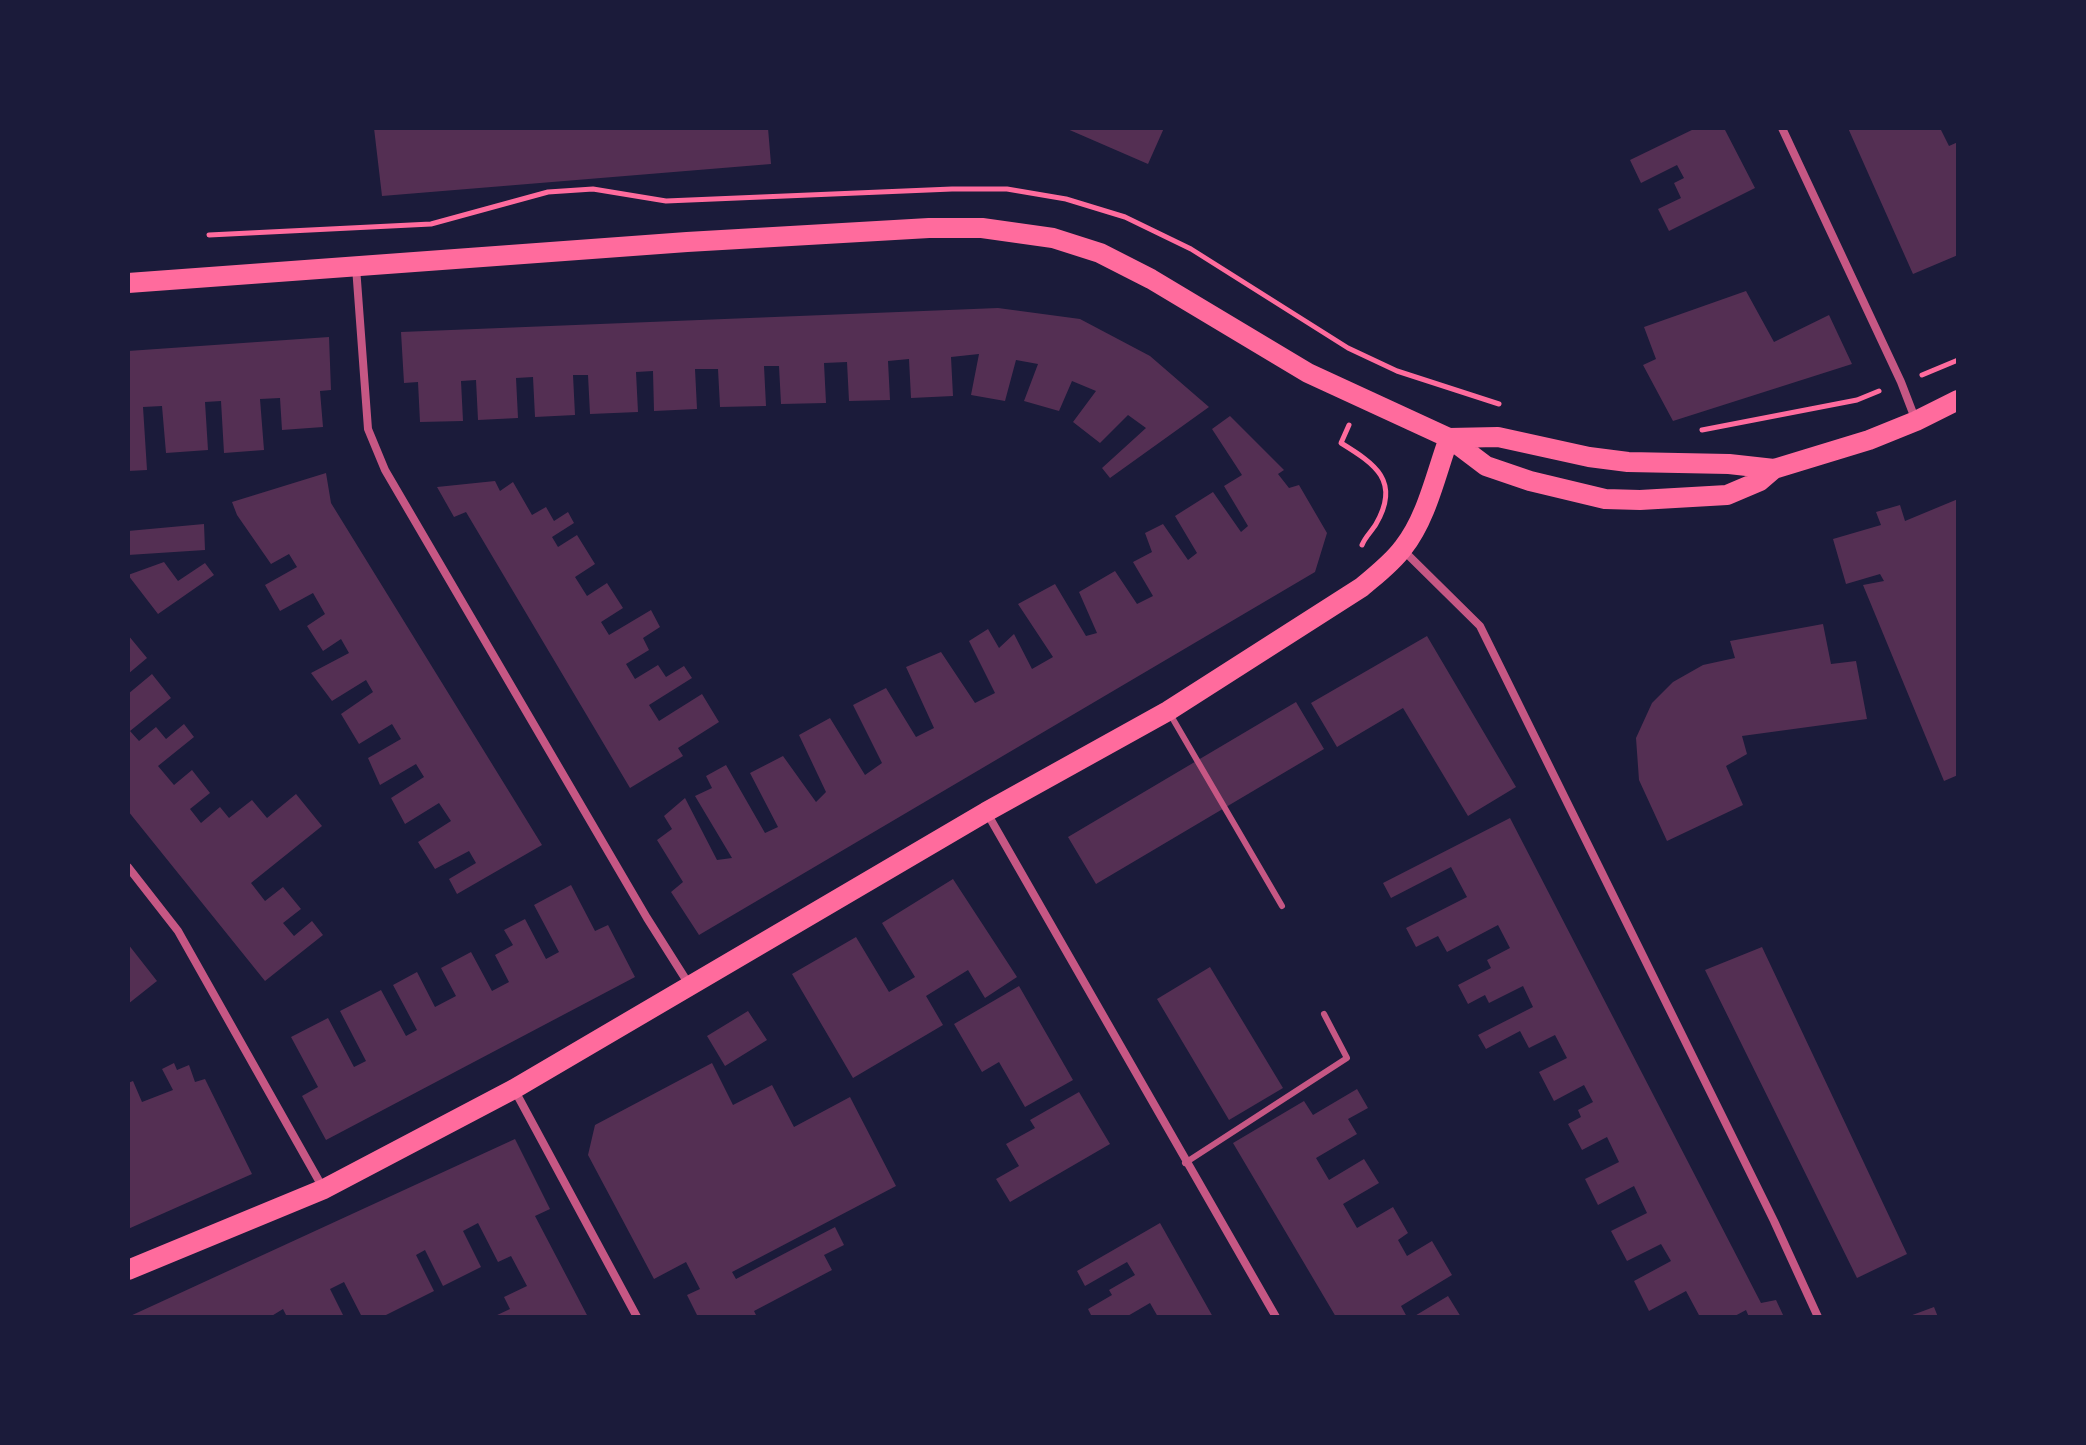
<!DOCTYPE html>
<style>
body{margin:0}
#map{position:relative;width:2086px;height:1445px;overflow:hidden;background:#1b1b3a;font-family:"Archivo Narrow",sans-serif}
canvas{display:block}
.frame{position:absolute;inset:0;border:130px solid #1b1b3a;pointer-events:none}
</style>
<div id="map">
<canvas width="2086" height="1445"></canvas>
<div class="frame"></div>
</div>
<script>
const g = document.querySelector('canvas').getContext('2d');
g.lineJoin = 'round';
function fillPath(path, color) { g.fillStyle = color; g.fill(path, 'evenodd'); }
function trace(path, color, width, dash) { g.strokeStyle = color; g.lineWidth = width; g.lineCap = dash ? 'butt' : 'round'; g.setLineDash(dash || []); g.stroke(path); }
const building = new Path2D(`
 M374,128H768L771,164L382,196Z
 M1065,128H1164L1148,164Z
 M1696,128H1724L1755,188L1669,231L1658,209L1681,198L1674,183L1684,178L1677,165L1641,183L1630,160Z
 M1848,128H1940L1949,146L1958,142V255L1913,274Z
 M1746,291L1774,342L1829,315L1852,364L1673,421L1643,365L1656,359L1644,327Z
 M998,308L1080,319L1150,356L1209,407L1110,478L1102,468L1146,428L1128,415L1100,443L1073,422L1096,391L1072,381L1059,411L1024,401L1038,364L1016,360L1005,401L971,395L979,354L951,357L953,396L911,398L909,359L888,361L890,400L849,401L847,362L824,363L826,403L781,404L779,366H764L766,406L720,407L718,369H695L697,409L654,411L653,371L636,372L638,412L590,414L588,375H573L575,415L535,417L533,377L516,378L518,418L478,420L476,380L461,381L463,421L420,422L418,382L404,383L401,332Z
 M329,337L331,390L320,391L323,427L282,430L280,398L260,399L264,450L224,453L221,401L205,402L208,450L166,453L162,406L143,407L147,470L128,471V351Z
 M1230,416L1284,470L1278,474L1289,488L1299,485L1327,533L1315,572L699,935L671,892L683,882L657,840L672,829L664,816L685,798L717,860L732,858L695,796L712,788L706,776L726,765L765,833L778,827L750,773L783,756L816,802L826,792L799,735L830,718L865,775L882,763L853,705L886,688L916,737L934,728L906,667L941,652L975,703L995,693L969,641L988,629L999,648L1014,634L1032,669L1053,657L1018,604L1055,584L1086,636L1097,633L1079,592L1115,571L1137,604L1153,596L1133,562L1152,552L1145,533L1163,524L1188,560L1197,553L1175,516L1213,492L1241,532L1248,526L1224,486L1242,475L1212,429Z
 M326,473L331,503L542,845L457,894L449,879L476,863L469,851L435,869L418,842L451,821L439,803L405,824L391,798L424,777L416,764L380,785L368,758L401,739L392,724L359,744L341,714L373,692L366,680L332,701L311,673L349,653L341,639L323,651L307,626L325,614L313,593L280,611L265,585L297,567L289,554L271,564L237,515L232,502Z
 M495,481L500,491L513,482L532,515L546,507L554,521L568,512L574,523L552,537L558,547L577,535L595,564L575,577L587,596L607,583L623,608L601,622L609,635L651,610L660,627L643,638L649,650L626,664L635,679L658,665L666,677L684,666L692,678L649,705L659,721L702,694L719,722L678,748L683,756L630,788L466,512L454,517L437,487Z
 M1958,499V775L1944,781L1863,585L1884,581L1880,574L1846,584L1833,539L1881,525L1876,512L1900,505L1905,521Z
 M204,524L205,550L128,555V531Z
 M164,562L178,581L205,563L214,575L158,614L128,575Z
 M1823,624L1831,664L1856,661L1867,719L1742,736L1747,754L1726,766L1743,805L1667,841L1639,780L1636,738L1652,703L1673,682L1703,665L1735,658L1730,641Z
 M128,635L147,658L128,674Z
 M1427,636L1516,787L1468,816L1403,708L1337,747L1311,703Z
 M152,674L171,698L130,731L139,741L156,727L166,739L184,724L194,737L158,766L174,785L192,770L210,793L190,809L201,823L220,807L229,818L252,800L267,818L296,794L322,826L251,883L265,901L283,887L301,909L283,923L294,936L312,921L323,935L265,981L128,811V694Z
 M1296,702L1324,749L1096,884L1068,837Z
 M1510,818L1761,1303L1776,1300L1784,1317H1749L1746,1310L1733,1317H1700L1686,1291L1649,1311L1634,1281L1671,1261L1661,1244L1627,1261L1611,1231L1647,1213L1634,1186L1598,1205L1585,1179L1619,1162L1607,1137L1582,1150L1568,1124L1581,1117L1578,1110L1593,1102L1584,1085L1554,1101L1539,1072L1567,1058L1555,1035L1529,1048L1520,1031L1486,1049L1478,1035L1533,1007L1523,986L1489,1003L1485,995L1468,1004L1458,985L1491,968L1487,960L1510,948L1498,925L1447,952L1438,936L1416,947L1406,928L1467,897L1451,867L1391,898L1383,883Z
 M953,879L1017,977L985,998L968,970L926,996L943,1025L853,1078L792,974L856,937L889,992L915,977L882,923Z
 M571,885L595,931L608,925L635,977L326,1140L302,1096L318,1087L291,1037L328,1018L354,1067L366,1061L340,1011L381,990L406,1036L417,1030L393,985L417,972L435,1007L456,996L441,968L471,952L492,991L509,982L495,955L513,945L504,930L525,919L546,959L559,952L534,905Z
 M128,944L157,981L128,1004Z
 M1762,947L1907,1254L1857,1278L1705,970Z
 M1210,967L1283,1088L1229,1120L1157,999Z
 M1019,986L1073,1080L1025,1107L999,1062L982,1072L954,1024Z
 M748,1011L767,1040L725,1066L707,1036Z
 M174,1063L177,1070L189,1065L195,1082L205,1079L252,1174L128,1229V1083L133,1081L142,1102L173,1090L162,1069Z
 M712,1063L733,1105L772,1085L794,1127L850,1097L896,1186L732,1272L736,1279L835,1227L844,1245L824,1255L832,1270L754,1311L757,1317H698L687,1295L700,1289L686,1262L654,1279L588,1155L595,1125Z
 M1357,1089L1368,1108L1348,1119L1357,1134L1316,1158L1329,1180L1364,1159L1379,1183L1343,1204L1357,1228L1393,1207L1408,1233L1398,1240L1407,1256L1432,1241L1452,1275L1401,1306L1407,1317H1336L1233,1143L1304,1101L1313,1115Z
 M1079,1092L1110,1144L1010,1202L996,1179L1019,1166L1006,1144L1035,1128L1030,1120Z
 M515,1139L550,1209L535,1216L588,1317H493L510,1309L504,1297L527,1286L511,1256L498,1262L478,1223L463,1231L481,1267L443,1286L425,1250L416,1255L434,1291L382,1317H362L344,1282L330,1289L344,1317H287L283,1309L270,1317H128Z
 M1160,1223L1213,1317H1158L1150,1303L1126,1317H1092L1088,1309L1112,1295L1109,1290L1135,1275L1127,1262L1085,1286L1077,1271Z
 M1448,1296L1461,1317H1413Z
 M1934,1307L1938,1317H1907Z`);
const path = new Path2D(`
 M209,235L431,224L548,192L593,189L666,201L952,189H1007L1066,199L1125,217L1191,249L1348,348L1397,371L1499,404
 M1922,375L1958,360
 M1349,425L1341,443C1375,464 1401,481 1376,524C1372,531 1365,537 1362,545
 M1702,430L1857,400L1879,391`);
const service = new Path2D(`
 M1170,714L1282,906
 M1185,1163L1347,1058L1324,1014`);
const minor = new Path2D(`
 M1782,128L1901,382L1916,421
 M356,267L368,429L385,470L647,918L690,986
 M1403,550L1480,626L1774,1221L1818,1317
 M987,813L1276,1317
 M128,867L178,931L323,1188
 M514,1089L637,1317`);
const primary = new Path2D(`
 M128,283L687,242L929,228H982L1053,238L1100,253L1151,279L1308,373L1449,438L1486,466L1530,481L1605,499L1640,500L1727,495L1760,481L1774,469
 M1449,438L1498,437L1589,457L1628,462L1729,464L1774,469L1869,440L1916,421L1958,400
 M128,1270L324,1189L514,1089L986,812L1168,711L1362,587C1376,575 1392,563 1403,548C1427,518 1436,473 1449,438`);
fillPath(building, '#542f53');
trace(path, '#ff6b9d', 5);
trace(service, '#c65784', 6);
trace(minor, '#c65784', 8);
trace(primary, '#ff6b9d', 20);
</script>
